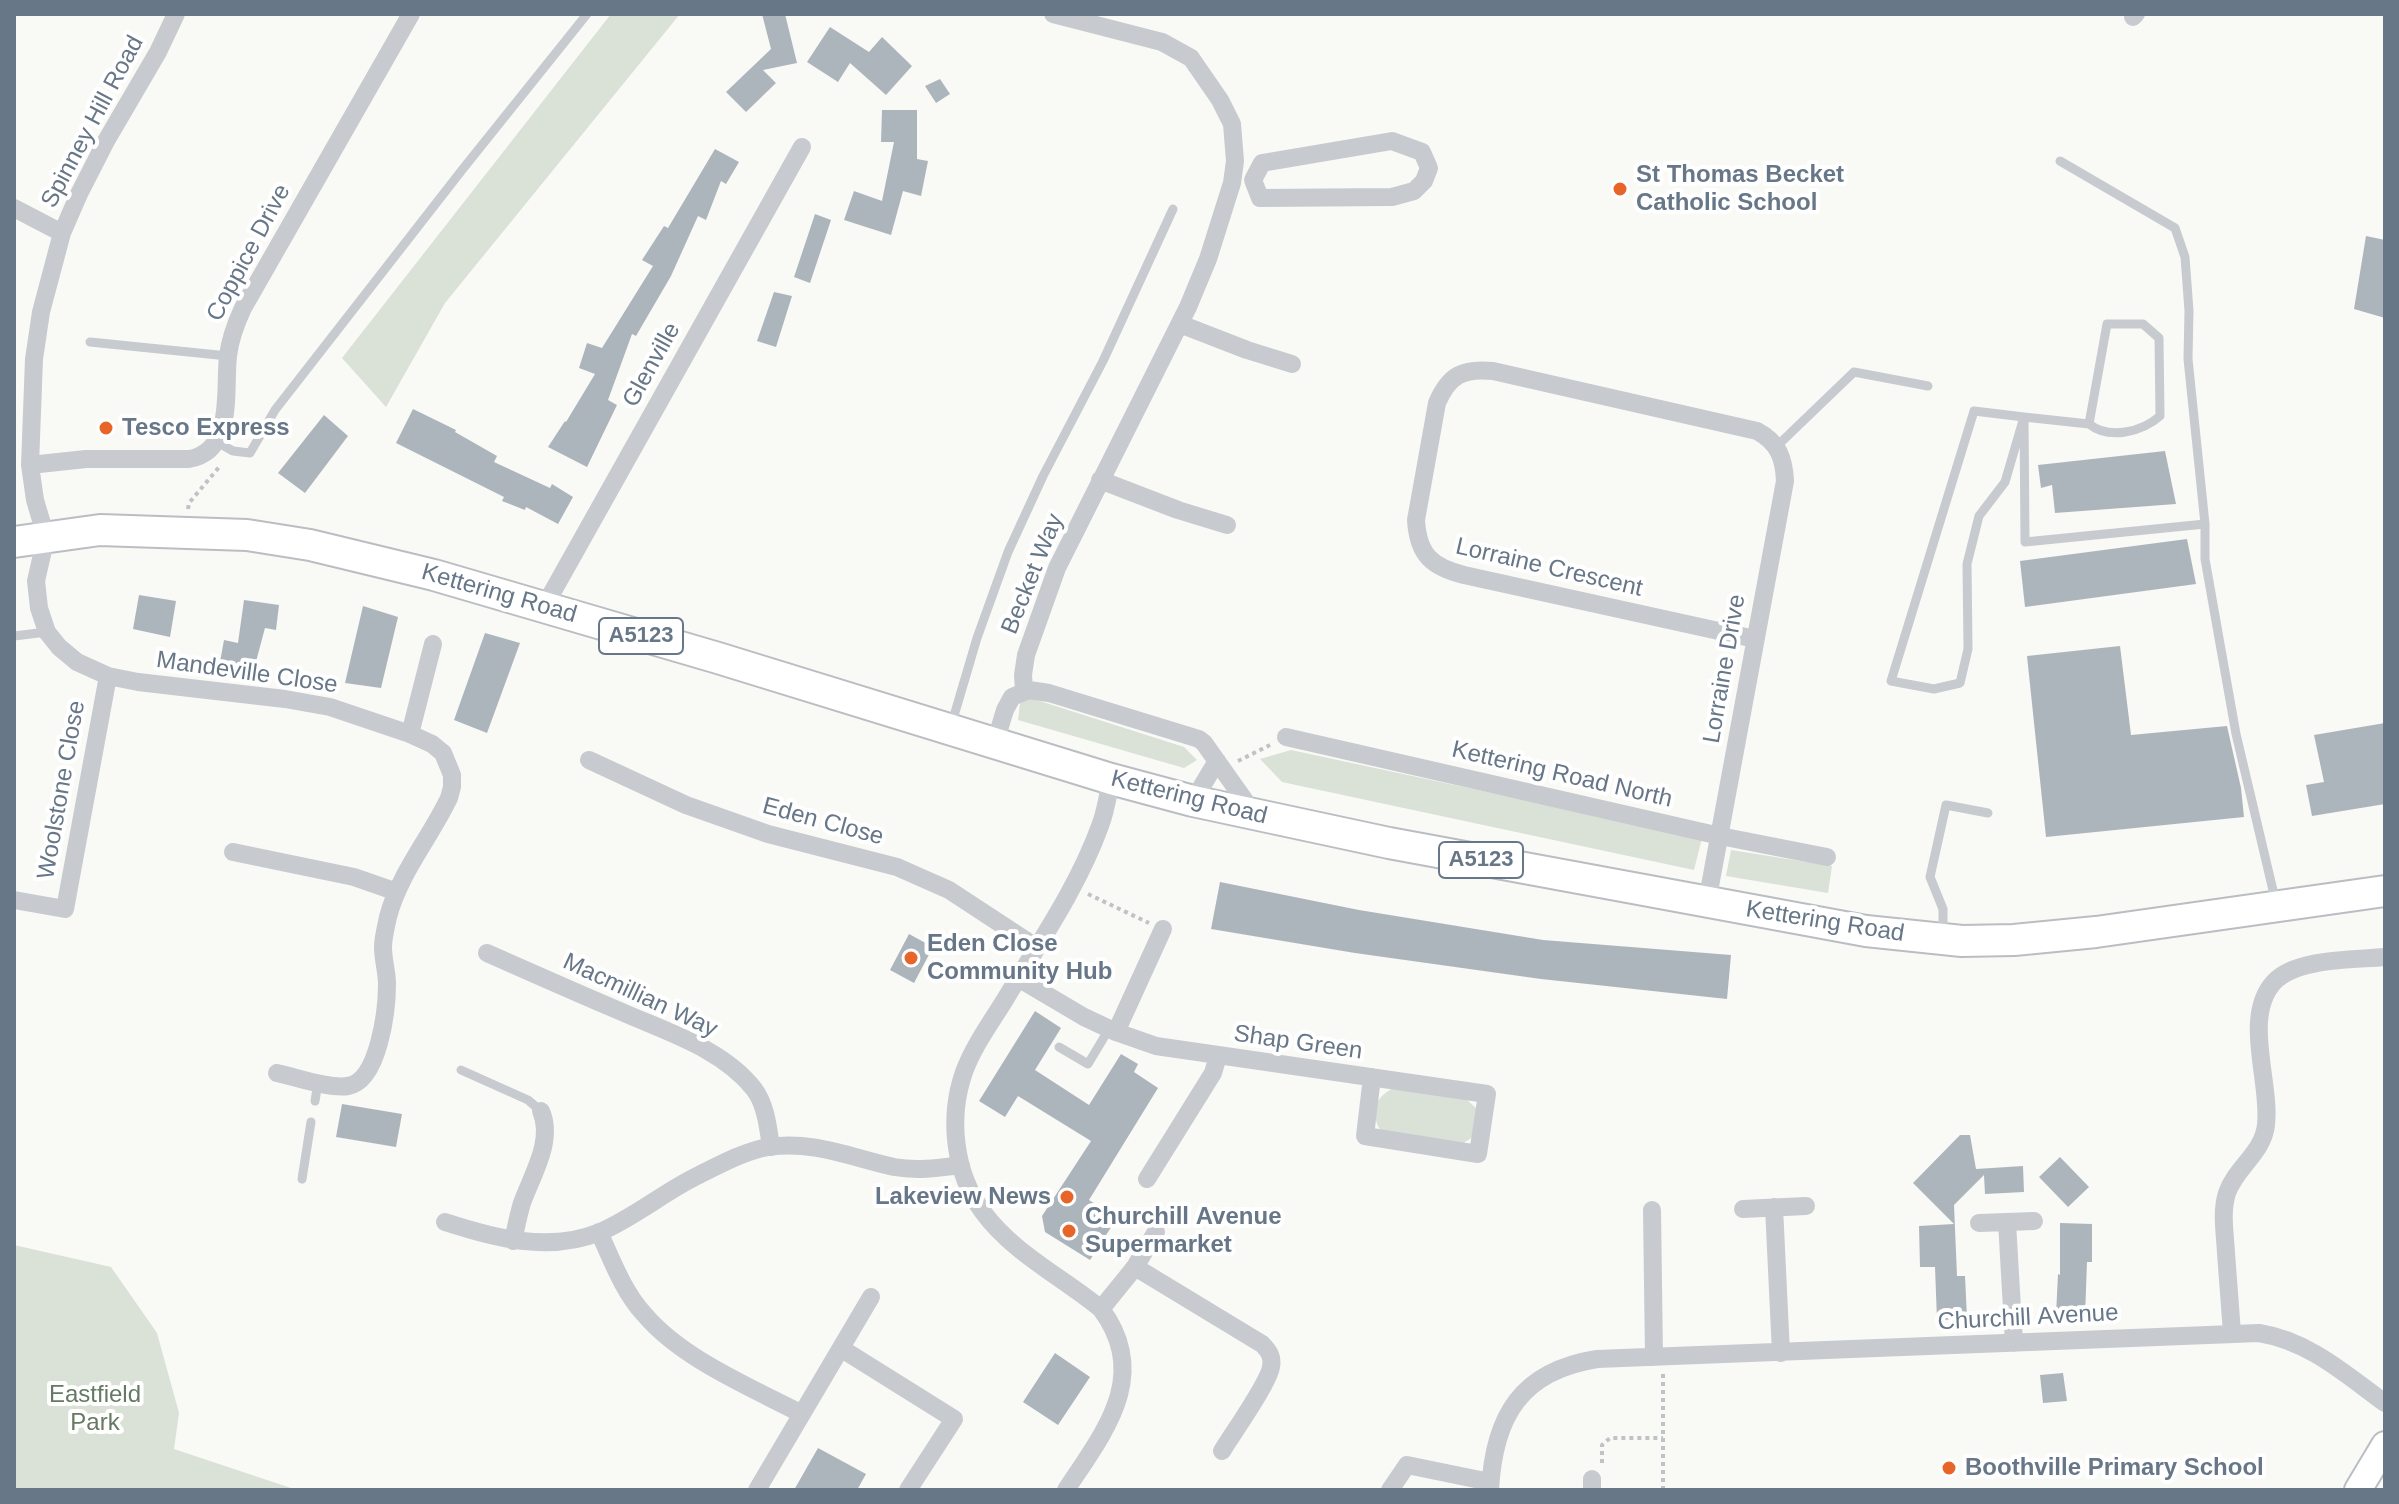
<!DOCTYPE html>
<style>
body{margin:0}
#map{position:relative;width:2399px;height:1504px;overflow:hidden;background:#f9f9f6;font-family:Arial,sans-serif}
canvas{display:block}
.frame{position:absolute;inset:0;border:16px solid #677788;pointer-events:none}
</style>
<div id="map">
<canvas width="2399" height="1504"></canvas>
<div class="frame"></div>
</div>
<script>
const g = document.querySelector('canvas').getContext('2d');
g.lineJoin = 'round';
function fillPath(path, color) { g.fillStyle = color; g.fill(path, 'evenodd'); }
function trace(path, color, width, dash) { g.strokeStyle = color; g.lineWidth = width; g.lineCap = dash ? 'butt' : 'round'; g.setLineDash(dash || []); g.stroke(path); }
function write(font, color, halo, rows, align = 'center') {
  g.font = font + ' Arial,sans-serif'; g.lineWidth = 8; g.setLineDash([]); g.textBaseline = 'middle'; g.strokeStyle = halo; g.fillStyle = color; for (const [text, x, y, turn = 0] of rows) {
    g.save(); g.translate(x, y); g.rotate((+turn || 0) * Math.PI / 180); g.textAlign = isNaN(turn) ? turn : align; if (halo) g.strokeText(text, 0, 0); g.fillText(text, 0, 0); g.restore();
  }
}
const green = new Path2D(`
 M611,14H680L445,303L386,407L342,358Z
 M1021,695L1184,747L1197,760L1184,768L1018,720Z
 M1291,750L1702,838L1694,870L1282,782L1260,759Z
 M1731,850L1832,866L1828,893L1726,876Z
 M1392,1089L1466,1099L1477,1109L1473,1137L1460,1145L1381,1131C1370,1114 1374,1098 1392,1089Z
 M14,1245L111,1267L157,1333L179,1413L174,1449L297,1490H14Z`);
const building = new Path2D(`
 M762,14H785L797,63L763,70L776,83L746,112L726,92L771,49Z
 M830,27L869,52L882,37L912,66L886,95L850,63L838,82L807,62Z
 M940,79L950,94L936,103L925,86Z
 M882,110H917V159L928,161L921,196L903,191L891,235L844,220L854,191L882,201L894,142H881Z
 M715,149L739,162L726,184L721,181L706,220L698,216L671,276L636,336L632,334L608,400L617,405L587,467L548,447L565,421L566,422L595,374L579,368L587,343L602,348L653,266L642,260L664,226L668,228Z
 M815,214L831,220L810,283L794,277Z
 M2366,236L2385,240V318L2354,309Z
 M774,292L792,296L776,347L757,341Z
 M413,409L456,430L455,432L497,456L494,462L550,488L552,484L573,497L558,524L526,507L525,510L502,501L504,497L396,443Z
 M324,415L348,436L305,493L278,473Z
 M2165,451L2176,504L2055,513L2052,485L2041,488L2038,465Z
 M2187,539L2196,584L2025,607L2020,561Z
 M139,595L176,601L170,637L133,629Z
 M244,600L279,605L276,630L265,628L254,669L220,662L224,640L238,643Z
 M363,606L398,617L381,688L345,683Z
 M485,633L520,643L487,733L454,720Z
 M2120,646L2131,735L2227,726L2241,788L2244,817L2046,837L2027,656Z
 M2385,723V804L2312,816L2306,785L2324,782L2314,735Z
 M1220,882L1359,910L1543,940L1731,955L1727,999L1541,979L1355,953L1211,929Z
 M909,934L933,947L914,983L890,970Z
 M1035,1011L1061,1028L1035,1070L1089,1105L1121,1054L1138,1064L1134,1072L1158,1088L1089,1200L1117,1218L1090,1260L1045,1232L1042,1216L1091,1141L1018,1096L1005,1117L979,1101Z
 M342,1104L402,1114L396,1147L336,1137Z
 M1960,1135H1970L1976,1169L2023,1166L2024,1192L1985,1194L1984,1175L1954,1205L1957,1276H1965L1967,1319L1937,1320L1935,1267H1920L1919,1226L1954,1224L1913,1183Z
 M2060,1157L2089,1187L2068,1207L2039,1177Z
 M2060,1223L2092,1224V1262H2087L2085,1317L2056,1315L2058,1274L2060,1275Z
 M1055,1353L1090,1377L1058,1425L1023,1402Z
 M2063,1373L2067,1401L2043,1403L2040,1375Z
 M818,1448L866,1474L857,1490H794Z`);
const path = new Path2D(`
 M188,509L189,503L220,466
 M1238,761L1270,745
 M1088,894L1149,923
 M1602,1463V1445L1610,1438H1663
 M1663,1490V1372`);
const lane = new Path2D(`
 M2060,161L2175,228L2185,257L2189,311L2188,359L2205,524V559L2236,734L2276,903
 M90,342L228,356
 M1974,411L2024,417L2005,482L1979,516L1967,564L1968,649L1960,683L1934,689L1891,681Z
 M2089,424C2109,440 2142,432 2160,416L2159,338L2143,324H2107L2089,424L2024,417L2025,542L2205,524
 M217,442L233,451L250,453L275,410L462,170L587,14
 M1777,446L1854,372L1928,386
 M14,636L47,632
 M951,726L977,638L1008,552L1043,476L1103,361L1173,209
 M1943,935V909L1930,877L1946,805L1988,813
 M1059,1047L1088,1064L1109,1029
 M461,1070L528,1100L541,1111
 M315,1101L318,1082
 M302,1179L311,1122`);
const street = new Path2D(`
 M176,14L158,52L106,141L79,194L62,233L41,312L34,359L30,465L35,500L46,537L36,581L39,608L47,632L59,647L77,662L108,676L138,682L285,699L330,707L410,734L432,744L443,753L452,775V787L449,798C430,838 399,874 388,917C386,927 383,938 383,947C383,960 387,972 387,984C387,1009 379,1081 348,1086C329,1089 296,1077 277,1073
 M2133,17L2136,14
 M1392,141L1422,152L1429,168L1424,181L1414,191L1392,197L1260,198L1253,180L1262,163Z
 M14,208L62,233
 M1180,324L1247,350L1292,364
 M30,465L86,459H189C235,451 224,391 228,356C230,339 236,323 243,308L411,14
 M1100,480L1178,510L1227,525
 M544,607L802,147
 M1024,690L1023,675L1026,655L1057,568L1188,307L1208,259L1232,183L1235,161L1232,124L1220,100L1191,58L1162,42L1053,14
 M410,734L433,644
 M1286,737L1720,836L1827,857
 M995,743L1005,710L1012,697L1029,690L1049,693L1199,739L1204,743L1255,815
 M589,760L686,805L768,834L897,867L949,890L1036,947
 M1193,801L1217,761
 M233,852L354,877L397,892
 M14,900L65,909L108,676
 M1707,902L1785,481C1784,458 1778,442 1757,431L1493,371C1463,368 1449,375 1437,403L1416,520C1418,555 1432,567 1464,575L1755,639
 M487,953C532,973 577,993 622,1012C667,1032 723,1049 754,1089C766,1105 768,1127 771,1147
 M1018,978L1084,1017L1116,1032L1156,1046L1487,1094L1478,1154L1365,1136L1372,1077
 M1116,1032L1163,929
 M1147,1179L1213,1073L1218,1056
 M1774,1207L1781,1353
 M1743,1209L1806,1206
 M1652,1210L1654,1357
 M445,1222C494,1238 549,1253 600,1232C633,1218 663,1193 695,1177C719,1165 742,1152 768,1147C813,1140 852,1158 894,1167C917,1171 938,1168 961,1165
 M2007,1222L2014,1343
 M1979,1223L2034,1221
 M599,1232C612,1260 623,1291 644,1314C682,1359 750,1387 802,1414
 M513,1241C516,1228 518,1216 522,1203C532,1175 554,1141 541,1111
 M1135,1267L1262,1344C1269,1351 1273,1357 1271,1367C1268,1384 1233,1433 1222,1451
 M1101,1309L1135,1267L1156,1232
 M2232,1333C2230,1306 2228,1280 2226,1253C2225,1233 2221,1212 2227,1193C2236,1167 2263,1153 2266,1125C2271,1082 2242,1017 2274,982C2296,958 2354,960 2385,957
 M842,1349L954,1419L908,1490
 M757,1490L871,1297
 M1066,1490C1104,1432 1151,1376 1101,1309C1062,1277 1013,1253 983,1212C954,1173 948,1118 964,1072C974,1045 992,1021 1006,998C1039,943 1078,887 1100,826C1106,811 1108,795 1111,779
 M1390,1490L1407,1465L1490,1482
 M1490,1490C1494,1416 1521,1371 1597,1359L2259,1333C2309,1341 2345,1374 2385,1403
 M1592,1490V1479`);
const secondary = new Path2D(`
 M2358,1490L2385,1445`);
const primary = new Path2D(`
 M14,542L100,530L247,535L310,545L434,575L718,658L1111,779L1193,801L1389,843L1866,931L1962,941L2014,940L2096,932L2385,891`);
const markers = [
 [1620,189,8,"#e76528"],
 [106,428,8,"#e76528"],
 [911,958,8,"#e76528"],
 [1067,1197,8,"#e76528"],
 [1069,1231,8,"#e76528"],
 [1949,1468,8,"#e76528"]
];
const shields = [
 [641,636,84],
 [1481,860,84]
];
const shieldNames = [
 ["A5123",641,636],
 ["A5123",1481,860]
];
const streetNames = [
 ["Spinney Hill Road",93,122,-62],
 ["Coppice Drive",249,253,-62],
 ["Glenville",652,365,-61],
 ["Lorraine Crescent",1549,568,13],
 ["Becket Way",1033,574,-68],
 ["Kettering Road",499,594,16],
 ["Lorraine Drive",1725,669,-80],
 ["Mandeville Close",247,673,8],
 ["Kettering Road North",1562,775,13],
 ["Woolstone Close",62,790,-80],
 ["Kettering Road",1189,798,14],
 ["Eden Close",823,822,15],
 ["Kettering Road",1825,922,9],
 ["Macmillian Way",640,996,25],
 ["Shap Green",1298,1043,8],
 ["Churchill Avenue",2028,1318,-3]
];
const poiNames = [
 ["St Thomas Becket",1636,175],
 ["Catholic School",1636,203],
 ["Tesco Express",122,428],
 ["Eden Close",927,944],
 ["Community Hub",927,972],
 ["Lakeview News",1051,1197,"right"],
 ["Churchill Avenue",1085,1217],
 ["Supermarket",1085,1245],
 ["Boothville Primary School",1965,1468]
];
const parkNames = [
 ["Eastfield",95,1395],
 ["Park",95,1423]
];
fillPath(green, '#dae1d7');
fillPath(building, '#adb5bc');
trace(secondary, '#b9bec3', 30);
trace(primary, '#babec2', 34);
trace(path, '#c0c3c5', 4, [4, 4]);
trace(lane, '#c7cace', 9);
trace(street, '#c7cace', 18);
trace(secondary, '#fff', 26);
trace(primary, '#fff', 30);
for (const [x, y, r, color] of markers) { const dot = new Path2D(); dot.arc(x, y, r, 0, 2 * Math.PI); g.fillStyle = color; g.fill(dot); trace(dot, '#fff', 3); }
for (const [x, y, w] of shields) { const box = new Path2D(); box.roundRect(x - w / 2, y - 18, w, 36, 6); g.fillStyle = '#fff'; g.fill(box); trace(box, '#677788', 2); }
write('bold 22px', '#677788', null, shieldNames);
write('24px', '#677788', '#fff', streetNames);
write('bold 24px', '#677788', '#fff', poiNames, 'left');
write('24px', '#657a62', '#fff', parkNames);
</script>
